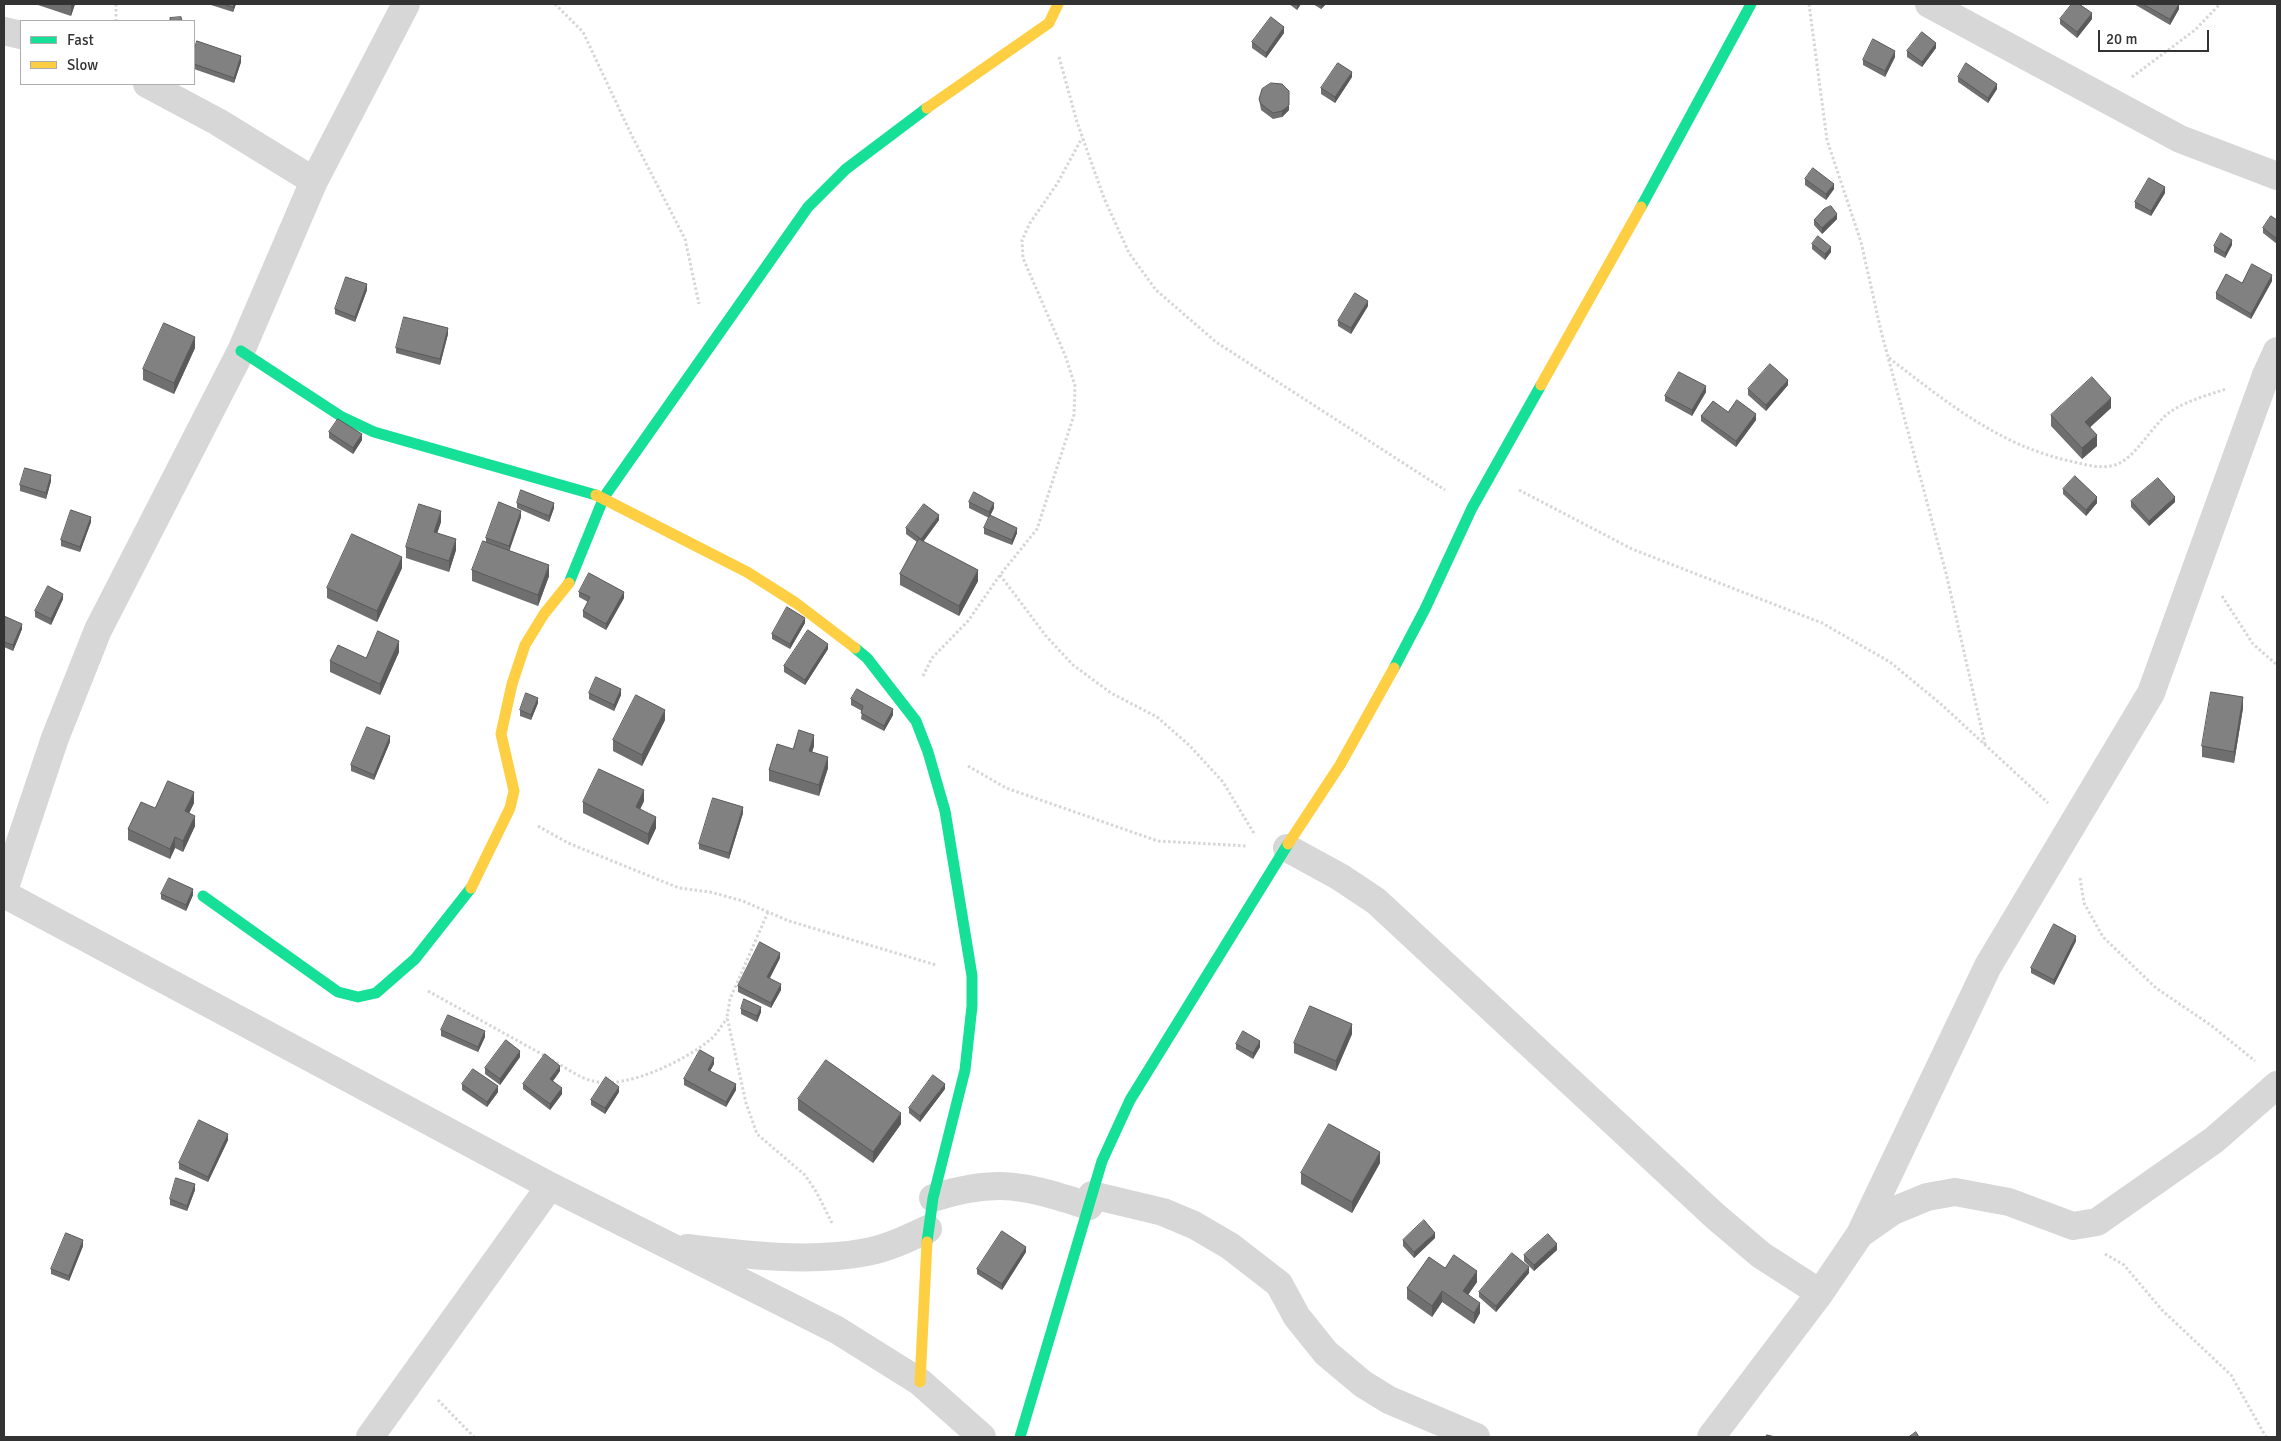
<!DOCTYPE html>
<style>
body{margin:0}
#map{position:relative;width:2281px;height:1441px;overflow:hidden;background:#fff;font-family:Signika,sans-serif}
canvas{display:block}
.frame{position:absolute;inset:0;border:5px solid #333;pointer-events:none}
.legend{position:absolute;left:20px;top:20px;width:175px;height:65px;box-sizing:border-box;background:#fff;border:1px solid #adadad;margin:0;padding:6px 9px;list-style:none;font-size:15px;color:#333}
.legend li{display:flex;align-items:center;gap:10px;height:25px}
.legend b{width:25px;border:1px solid #adadad}
.scale{position:absolute;left:2098px;top:30px;width:111px;height:22px;box-sizing:border-box;border:2px solid #333;border-top:0;padding-left:6px;font-size:15px;line-height:18px;white-space:nowrap;color:#333;-webkit-text-stroke:4px #fff;paint-order:stroke}
</style>
<div id="map">
<canvas width="2281" height="1441"></canvas>
<div class="frame"></div>
<ul class="legend">
<li><b style="height:6px;background:#16e098"></b>Fast</li>
<li><b style="height:6px;background:#ffcf43"></b>Slow</li>
</ul>
<div class="scale">20 m</div>
</div>
<script>
const g = document.querySelector('canvas').getContext('2d');
g.lineJoin = 'round';
function trace(path, color, width, dash) { g.strokeStyle = color; g.lineWidth = width; g.lineCap = dash ? 'butt' : 'round'; g.setLineDash(dash || []); g.stroke(path); }
function fillPath(path, color) { g.fillStyle = color; g.fill(path, 'evenodd'); }
const path = new Path2D(`
 M116,4V21
 M555,4L583,32L632,136L685,239L699,304
 M1809,4L1827,140L1861,242L1881,331L1946,573L1985,744
 M1059,57L1077,122L1104,198L1129,253L1156,290L1216,342L1445,490
 M2132,77L2195,30L2220,4
 M1889,358C1948,403 1999,446 2074,462C2087,465 2101,469 2115,465C2135,459 2152,425 2170,412C2186,401 2208,395 2226,389
 M1519,490L1632,549L1822,623L1890,662L1942,705L2048,803
 M1000,575L1046,636L1073,665L1111,693L1157,717L1189,745L1223,782L1255,835
 M2222,596L2253,644L2277,665
 M923,676L932,658L968,621L1000,575L1037,529L1074,415L1075,386L1065,355L1023,258L1022,240L1030,223L1057,184L1082,138
 M968,766L1006,788L1158,841L1247,846
 M538,826L568,843L679,888L710,892L743,901L789,921L936,965
 M2080,878L2084,903L2103,937L2156,988L2212,1026L2255,1061
 M768,912L730,999L727,1017L746,1103L757,1134L805,1175L817,1193L832,1223
 M428,991L547,1057
 M552,1060C565,1067 579,1078 593,1081C626,1090 686,1060 711,1039C717,1034 722,1025 727,1018
 M2105,1254L2124,1265L2162,1310L2231,1375L2266,1437
 M438,1400L474,1437`);
const street = new Path2D(`
 M1929,4L2180,139L2277,176
 M4,31L21,35
 M147,84L218,122L314,181
 M1287,848L1340,877L1376,901L1715,1216L1761,1255L1820,1293
 M4,890L55,738L98,630L241,351L314,181L406,4
 M4,894L550,1186L837,1330L920,1382L982,1437
 M1092,1195L1163,1212L1194,1225L1230,1246L1279,1284L1297,1317L1326,1353L1363,1384L1389,1400L1476,1437
 M933,1198C998,1177 1026,1186 1089,1206
 M1860,1234L1988,966L2151,693L2266,375L2277,351
 M687,1248C744,1255 811,1263 867,1252C888,1248 909,1238 928,1229
 M370,1437L550,1186
 M1711,1437L1820,1293L1860,1234L1893,1211L1927,1197L1955,1192L2009,1202L2073,1226L2097,1222L2214,1140L2277,1085`);
const fast = new Path2D(`
 M1641,207L1751,4
 M241,351L342,417L374,432L596,495
 M569,583L604,497L808,207L846,169L927,108
 M855,648L867,658L916,721L928,752L945,811L972,976V1006L965,1070L933,1198L927,1242
 M1394,668L1425,609L1472,508L1541,385
 M203,896L338,992L358,997L376,993L415,959L471,888
 M1020,1437L1102,1161L1130,1100L1288,844`);
const slow = new Path2D(`
 M927,108L1049,23L1058,4
 M1541,385L1641,207
 M596,495L747,572L796,603L855,648
 M1288,844L1340,765L1394,668
 M471,888L510,808L514,791L501,734L512,684L525,645L544,614L569,583
 M920,1382L927,1242`);
const wall = new Path2D(`
 M35,4H75L71,16Z
 M208,4H236L233,12Z
 M1289,4H1301L1297,10Z
 M1313,4H1326L1321,9Z
 M2134,4H2179V9L2170,25Z
 M2060,19H2092L2077,38L2060,24Z
 M1284,33L1266,58L1252,48V42Z
 M1936,48L1922,67L1907,57V51Z
 M194,51L241,62L234,83L194,69Z
 M1895,57L1885,77L1863,65V60Z
 M1352,77L1335,103L1321,94V88Z
 M1958,77L1997,89L1988,103L1958,82Z
 M1259,99L1289,110L1282,117L1273,119L1261,110Z
 M1805,179L1834,189L1826,200L1805,185Z
 M2165,193L2151,216L2135,208V202Z
 M1837,219L1822,234L1814,225V220Z
 M2277,220V244L2263,233V228Z
 M1812,244L1831,252L1825,260L1812,249Z
 M2232,245L2225,258L2214,252V246Z
 M2272,281L2251,319L2216,299V293L2242,283Z
 M367,290L355,322L335,314V309Z
 M1368,306L1351,334L1338,326V321Z
 M448,334L440,365L396,353V348Z
 M195,348L174,394L143,380V369Z
 M1788,385L1766,411L1748,395V389Z
 M1706,392L1692,416L1665,401V396Z
 M2111,408L2090,427L2097,446L2082,459L2051,426V415Z
 M1728,412L1756,420L1736,447L1701,421V416Z
 M329,432L362,440L353,454L329,438Z
 M51,481L46,499L20,491V485Z
 M2063,489L2097,503L2086,516L2063,494Z
 M2131,501L2175,502L2149,526L2131,507Z
 M969,502L994,508L990,516L1017,533L1012,545L984,534V528L989,518L969,508Z
 M517,503L554,508L549,522L517,508Z
 M521,517L509,550L549,576L538,606L472,581V570L486,542V538Z
 M939,520L923,541L978,581L959,616L900,585V574L917,542L906,534V528Z
 M91,522L80,552L61,546V540Z
 M441,522L437,533L456,550L449,572L406,558V547Z
 M402,568L377,622L327,598V588Z
 M579,592L624,598L606,630L583,617V611L588,602L579,597Z
 M63,599L51,625L35,617V611Z
 M4,616L22,629L13,651L4,647Z
 M805,623L790,649L772,639V634Z
 M828,649L805,685L784,672V666Z
 M399,652L380,695L330,672V661L366,658Z
 M589,693L621,695L614,711L589,699Z
 M851,699L893,715L884,731L861,719L862,711L851,705Z
 M538,703L531,720L520,716V710Z
 M2243,708L2234,763L2202,757V746Z
 M665,720L642,766L613,751V740Z
 M390,742L374,780L351,771V765Z
 M814,746L812,752L828,768L819,796L769,781V770L793,749Z
 M644,801L640,809L656,828L648,845L583,813V802Z
 M194,803L189,813L195,826L183,852L175,848L170,859L128,840V829L155,808Z
 M743,813L729,859L699,849V844Z
 M161,894L193,895L186,911L161,899Z
 M2076,941L2054,985L2031,973V968Z
 M780,958L770,978L781,990L771,1008L738,992V986Z
 M741,1009L761,1012L757,1022L741,1014Z
 M441,1030L485,1037L478,1052L441,1036Z
 M1352,1034L1336,1071L1294,1053V1043Z
 M1236,1044L1260,1047L1253,1059L1236,1049Z
 M520,1057L500,1085L485,1074V1068Z
 M714,1064L710,1071L736,1090L726,1107L684,1085V1079Z
 M560,1071L553,1081L562,1094L550,1110L523,1089V1084Z
 M462,1084L498,1092L487,1107L462,1090Z
 M945,1089L920,1122L909,1113V1108Z
 M619,1092L605,1114L591,1105V1100Z
 M798,1099L901,1124L873,1163L798,1110Z
 M228,1140L208,1182L179,1169V1163Z
 M1380,1163L1352,1213L1301,1184V1173Z
 M195,1190L187,1211L170,1205V1199Z
 M1435,1238L1414,1258L1403,1246V1240Z
 M83,1246L69,1281L51,1274V1269Z
 M1557,1250L1534,1271L1524,1261V1255Z
 M1026,1252L1002,1290L977,1274V1269Z
 M1445,1268L1477,1282L1468,1295L1480,1313L1474,1324L1442,1302L1432,1317L1407,1299V1288Z
 M1529,1273L1496,1312L1479,1297V1292Z`);
const shadedWall = new Path2D(`
 M72,4H75L71,16V5Z
 M234,4H236L233,12V7Z
 M1297,4H1301L1297,10Z
 M1321,4H1326L1321,9Z
 M2179,4V9L2170,25V19Z
 M2092,13V19L2077,38V32Z
 M1284,27V33L1266,58V53Z
 M1936,43V48L1922,67V62Z
 M1895,51V57L1885,77V71Z
 M241,56V62L234,83V78Z
 M1352,72V77L1335,103V97Z
 M1997,84V89L1988,103V98Z
 M1289,105V110L1282,117V111Z
 M1834,184V189L1826,200V194Z
 M2165,187V193L2151,216V211Z
 M1837,214V219L1822,234V228Z
 M2232,240V245L2225,258V253Z
 M1831,247V252L1825,260V254Z
 M2272,275V281L2251,319V314Z
 M367,284V290L355,322V317Z
 M1368,301V306L1351,334V328Z
 M448,328V334L440,365V359Z
 M195,337V348L174,394V383Z
 M1788,380V385L1766,411V405Z
 M1706,386V392L1692,416V410Z
 M2111,398V408L2085,432V422Z
 M1756,414V420L1736,447V441Z
 M362,434V440L353,454V448Z
 M2097,435V446L2082,459V448Z
 M51,475V481L46,499V493Z
 M2097,497V503L2086,516V510Z
 M2175,497V502L2149,526V521Z
 M554,503V508L549,522V516Z
 M994,503V508L989,518V512Z
 M441,511V522L434,543V532Z
 M521,511V517L509,552V546Z
 M939,515V520L921,545V539Z
 M91,517V522L80,552V547Z
 M1017,528V533L1012,545V540Z
 M456,539V550L449,572V561Z
 M402,557V568L377,622V611Z
 M549,565V576L538,606V595Z
 M978,570V581L959,616V606Z
 M624,592V598L606,630V624Z
 M63,594V599L51,625V619Z
 M805,618V623L790,649V644Z
 M22,624V629L13,651V645Z
 M399,641V652L380,695V684Z
 M828,644V649L805,685V680Z
 M621,689V695L614,711V705Z
 M2243,697V708L2234,763V752Z
 M538,698V703L531,720V715Z
 M893,709V715L884,731V726Z
 M665,710V720L642,766V755Z
 M814,735V746L809,762V751Z
 M390,736V742L374,780V775Z
 M828,757V768L819,796V785Z
 M644,790V801L636,818V807Z
 M194,792V803L185,822V811Z
 M743,807V813L729,859V853Z
 M195,816V826L183,852V841Z
 M656,817V828L648,845V834Z
 M175,837V848L170,859V849Z
 M193,889V895L186,911V905Z
 M2076,936V941L2054,985V980Z
 M780,953V958L767,983V977Z
 M781,984V990L771,1008V1003Z
 M761,1007V1012L757,1022V1016Z
 M1352,1024V1034L1336,1071V1061Z
 M485,1031V1037L478,1052V1047Z
 M1260,1041V1047L1253,1059V1053Z
 M520,1051V1057L500,1085V1079Z
 M714,1058V1064L708,1075V1070Z
 M560,1066V1071L550,1085V1079Z
 M736,1084V1090L726,1107V1102Z
 M945,1084V1089L920,1122V1116Z
 M498,1086V1092L487,1107V1102Z
 M619,1087V1092L605,1114V1108Z
 M562,1088V1094L550,1110V1104Z
 M901,1113V1124L873,1163V1152Z
 M228,1134V1140L208,1182V1177Z
 M1380,1152V1163L1352,1213V1202Z
 M195,1184V1190L187,1211V1206Z
 M1435,1233V1238L1414,1258V1252Z
 M83,1240V1246L69,1281V1276Z
 M1557,1244V1250L1534,1271V1265Z
 M1026,1247V1252L1002,1290V1284Z
 M1529,1267V1273L1496,1312V1306Z
 M1477,1271V1282L1463,1302V1291Z
 M1442,1291V1302L1432,1317V1306Z
 M1480,1303V1313L1474,1324V1313Z`);
const building = new Path2D(`
 M224,4H234L233,7Z
 M2072,4H2079L2092,13L2077,32L2060,19Z
 M2143,4H2179L2170,19Z
 M181,17L182,21H170V18Z
 M1271,17L1284,27L1266,53L1252,42Z
 M1922,32L1936,43L1922,62L1907,51Z
 M1873,39L1895,51L1885,71L1863,60Z
 M197,41L241,56L234,78L194,64V51Z
 M1338,63L1352,72L1335,97L1321,88Z
 M1966,63L1997,84L1988,98L1958,77Z
 M1271,83L1282,84L1289,91V105L1282,111L1273,113L1261,104L1259,99L1262,89Z
 M1813,168L1834,184L1826,194L1805,179Z
 M2149,178L2165,187L2151,211L2135,202Z
 M1831,206L1837,214L1822,228L1814,220L1824,209Z
 M2271,216L2277,220V239L2263,228Z
 M2221,233L2232,240L2225,253L2214,246Z
 M1818,236L1831,247L1825,254L1812,244Z
 M2252,264L2272,275L2251,314L2216,293L2226,274L2242,283Z
 M346,277L367,284L355,317L335,309Z
 M1355,293L1368,301L1351,328L1338,321Z
 M404,317L448,328L440,359L396,348Z
 M164,323L195,337L174,383L143,369Z
 M1770,364L1788,380L1766,405L1748,389Z
 M1679,372L1706,386L1692,410L1665,396Z
 M2092,377L2111,398L2085,422L2097,435L2082,448L2051,415Z
 M1737,400L1756,414L1736,441L1701,416L1713,401L1728,412Z
 M338,419L362,434L353,448L329,432Z
 M25,468L51,475L46,493L20,485Z
 M2075,476L2097,497L2086,510L2063,489Z
 M2158,478L2175,497L2149,521L2131,501Z
 M521,490L554,503L549,516L517,503Z
 M974,492L994,503L989,512L969,502Z
 M499,502L521,511L509,546L486,538Z
 M419,504L441,511L434,532L456,539L449,561L406,547Z
 M924,504L939,515L921,539L906,528Z
 M71,510L91,517L80,547L61,540Z
 M990,515L1017,528L1012,540L984,528Z
 M352,534L402,557L377,611L327,588Z
 M919,539L978,570L959,606L900,574Z
 M483,541L549,565L538,595L472,570Z
 M589,573L624,592L606,624L583,611L590,597L579,592Z
 M48,586L63,594L51,619L35,611Z
 M787,607L805,618L790,644L772,634Z
 M4,616L22,624L13,645L4,642Z
 M808,630L828,644L805,680L784,666Z
 M378,631L399,641L380,684L330,661L338,645L366,658Z
 M596,677L621,689L614,705L589,693Z
 M857,689L893,709L884,726L861,713L863,706L851,699Z
 M2211,692L2243,697L2234,752L2202,746Z
 M526,693L538,698L531,715L520,710Z
 M636,695L665,710L642,755L613,740Z
 M367,727L390,736L374,775L351,765Z
 M799,730L814,735L809,751L828,757L819,785L769,770L777,744L793,749Z
 M599,769L644,790L636,807L656,817L648,834L583,802Z
 M168,781L194,792L185,811L195,816L183,841L175,837L170,849L128,829L141,802L155,808Z
 M713,798L743,807L729,853L699,844Z
 M169,878L193,889L186,905L161,894Z
 M2054,924L2076,936L2054,980L2031,968Z
 M760,942L780,953L767,977L781,984L771,1003L738,986Z
 M744,999L761,1007L757,1016L741,1009Z
 M1310,1006L1352,1024L1336,1061L1294,1043Z
 M448,1015L485,1031L478,1047L441,1030Z
 M1243,1031L1260,1041L1253,1053L1236,1044Z
 M506,1040L520,1051L500,1079L485,1068Z
 M700,1050L714,1058L708,1070L736,1084L726,1102L684,1079Z
 M545,1054L560,1066L550,1079L562,1088L550,1104L523,1084Z
 M826,1060L901,1113L873,1152L798,1099Z
 M473,1069L498,1086L487,1102L462,1084Z
 M933,1075L945,1084L920,1116L909,1108Z
 M606,1077L619,1087L605,1108L591,1100Z
 M199,1120L228,1134L208,1177L179,1163Z
 M1329,1124L1380,1152L1352,1202L1301,1173Z
 M176,1178L195,1184L187,1206L170,1199Z
 M1424,1220L1435,1233L1414,1252L1403,1240Z
 M1002,1231L1026,1247L1002,1284L977,1269Z
 M66,1233L83,1240L69,1276L51,1269Z
 M1548,1234L1557,1244L1534,1265L1524,1255Z
 M1512,1253L1529,1267L1496,1306L1479,1292Z
 M1454,1255L1477,1271L1463,1291L1480,1303L1474,1313L1442,1291L1432,1306L1407,1288L1429,1257L1445,1268Z
 M1916,1432L1919,1437H1909Z
 M1767,1435L1775,1437H1766Z`);
trace(path, '#d6d6d6', 3, [2.5, 2.5]);
trace(street, '#d7d7d7', 28);
trace(fast, '#16e098', 11);
trace(slow, '#ffcf43', 11);
fillPath(wall, '#6f6f6f');
fillPath(shadedWall, '#5a5a5a');
fillPath(building, '#818181');
trace(building, '#5a5a5a', 1);
</script>
